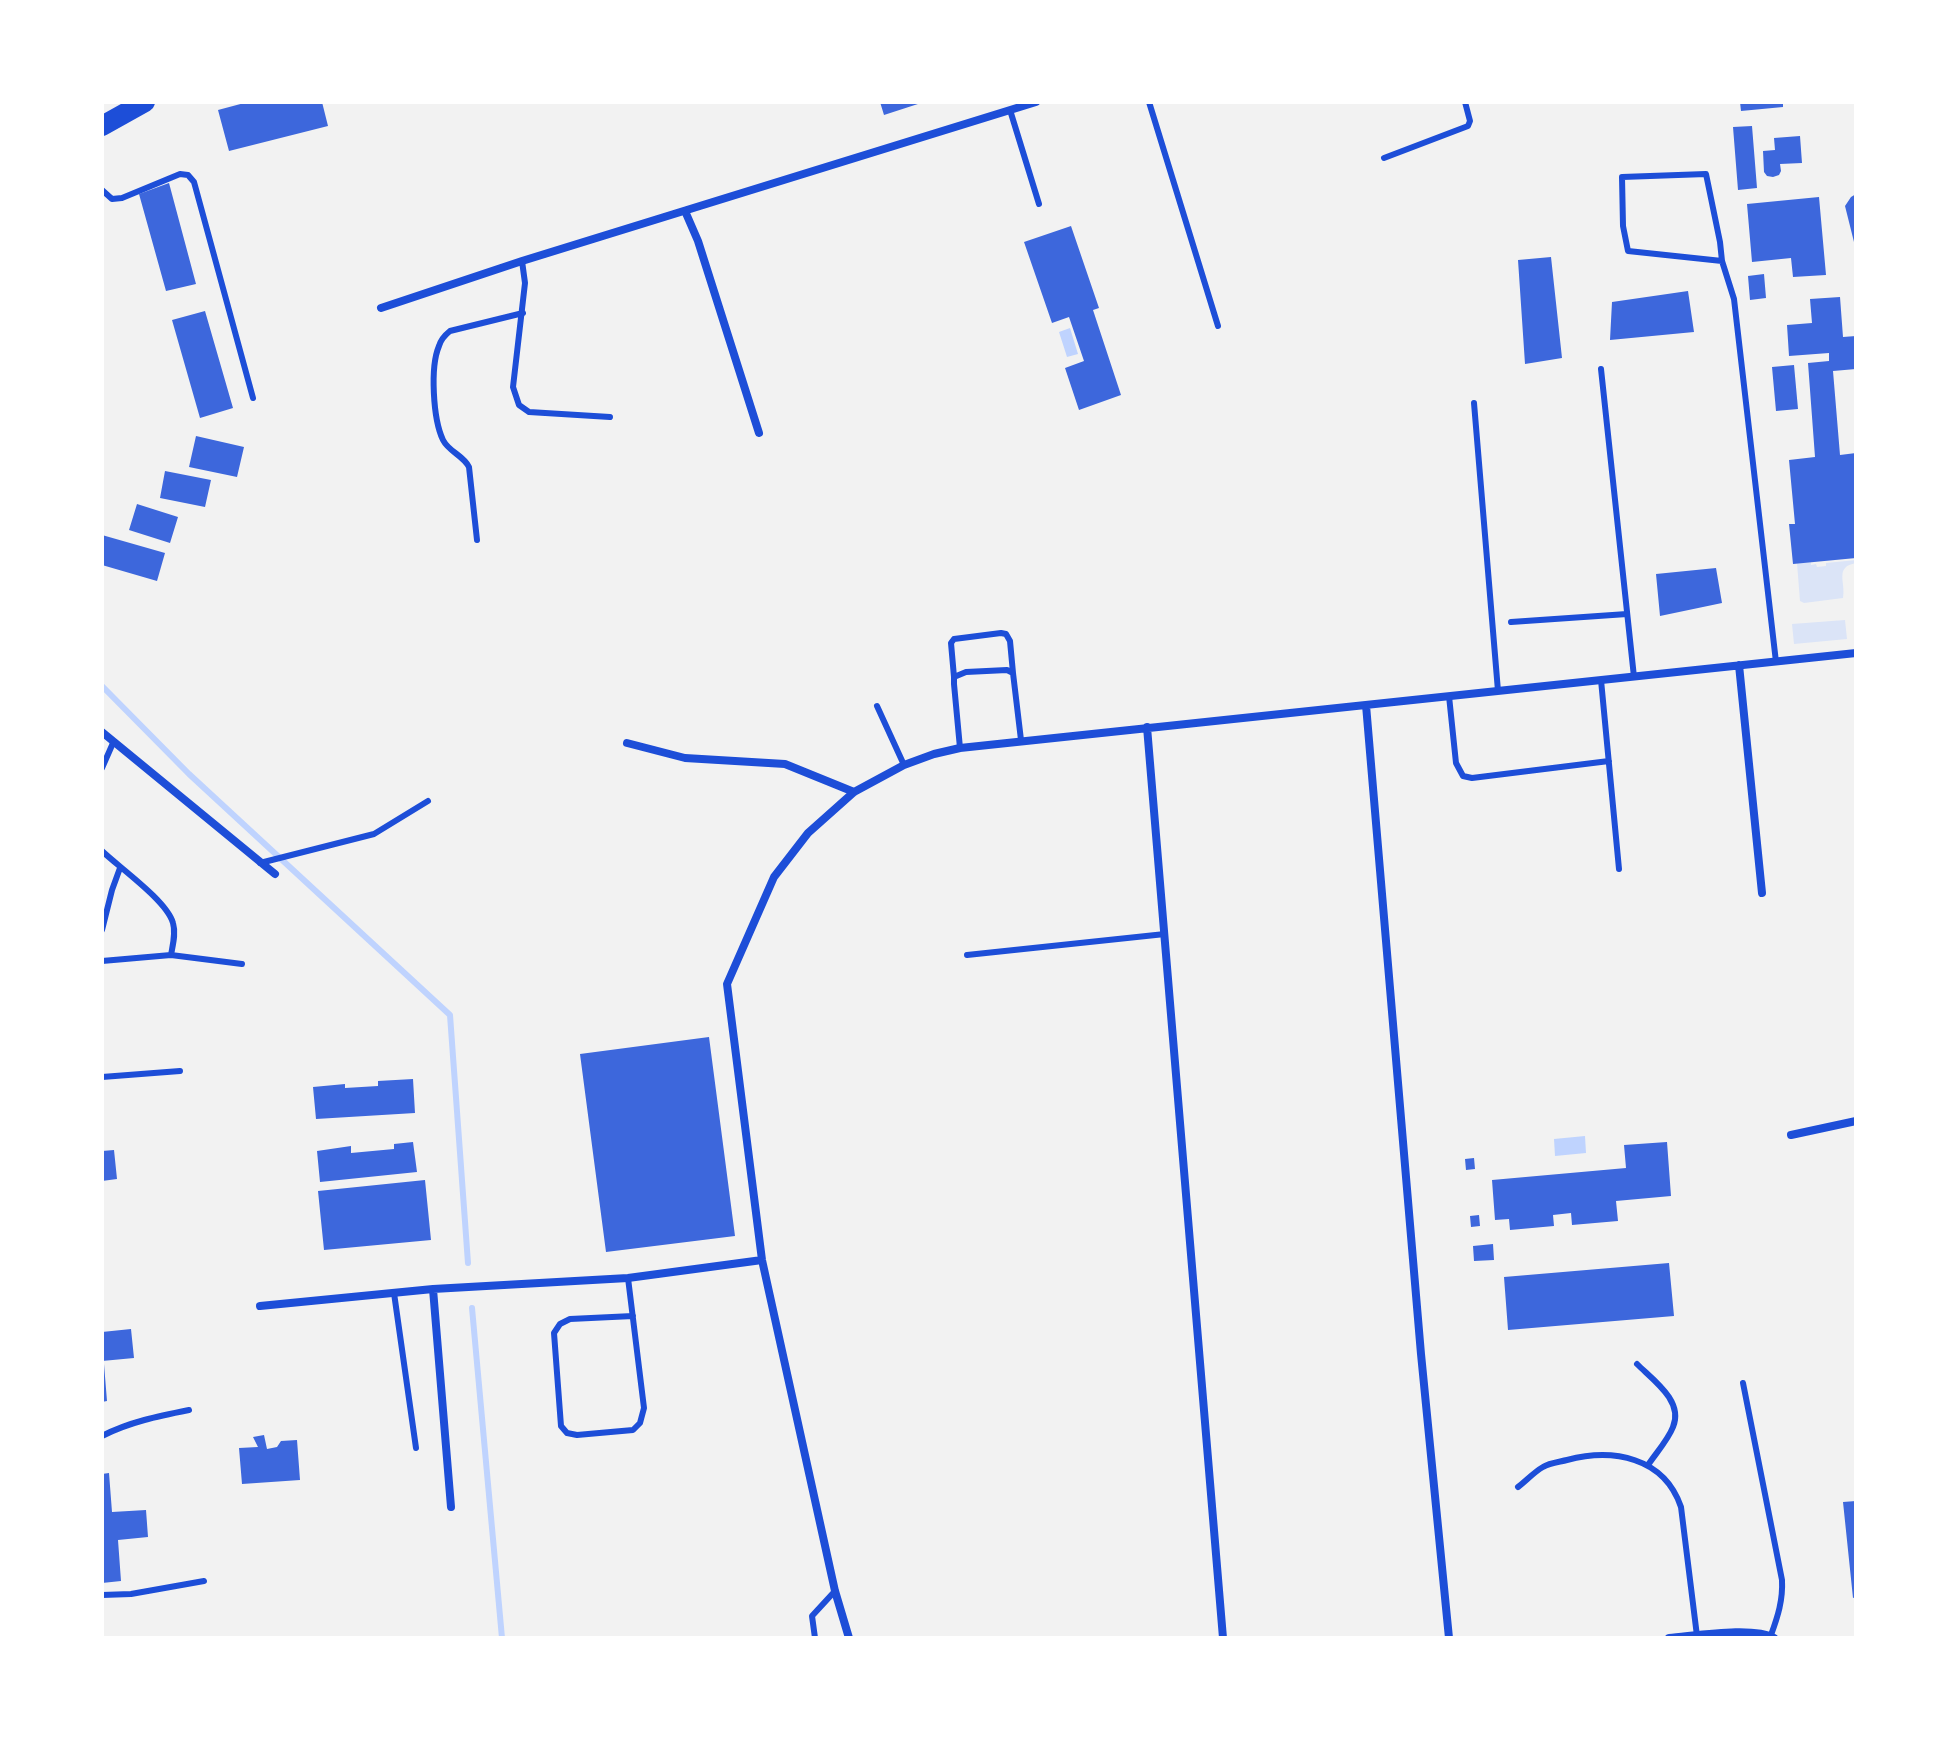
<!DOCTYPE html>
<style>
body{margin:0}
#map{position:relative;width:1958px;height:1740px;overflow:hidden;background:#f2f2f2;font-family:Raleway,sans-serif}
canvas{display:block}
.frame{position:absolute;inset:0;border:104px solid #fff;pointer-events:none}
</style>
<div id="map">
<canvas width="1958" height="1740"></canvas>
<div class="frame"></div>
</div>
<script>
const g = document.querySelector('canvas').getContext('2d');
g.lineJoin = 'round';
function fillPath(path, color) { g.fillStyle = color; g.fill(path, 'evenodd'); }
function trace(path, color, width, dash) { g.strokeStyle = color; g.lineWidth = width; g.lineCap = dash ? 'butt' : 'round'; g.setLineDash(dash || []); g.stroke(path); }
const green = new Path2D(`
 M1856,560V563C1834,567 1846,582 1843,598L1804,603L1800,601L1797,563L1811,562V565L1816,564L1817,567L1826,566V563Z
 M1845,620L1847,639L1794,644L1792,624Z`);
const water = new Path2D(`
 M1070,328L1078,354L1067,357L1059,332Z
 M1585,1136L1586,1153L1555,1156L1554,1139Z`);
const stream = new Path2D(`
 M102,686L189,774L450,1015L468,1263
 M472,1308L502,1638`);
const building = new Path2D(`
 M248,102H322L328,126L229,151L218,110Z
 M880,102H921V103L884,115Z
 M1740,102H1783V107L1741,111Z
 M1752,126L1757,188L1738,190L1733,127Z
 M1800,136L1802,163L1780,164L1781,171L1779,175L1773,177L1767,176L1764,172L1763,151L1775,150L1774,138Z
 M169,183L196,284L166,291L139,194Z
 M1856,194V246H1855L1845,206L1851,197Z
 M1819,197L1826,275L1793,277L1791,258L1752,262L1747,204Z
 M1071,226L1099,308L1093,310L1121,395L1079,410L1065,368L1084,361L1069,317L1052,323L1024,242Z
 M1551,257L1562,358L1525,364L1518,260Z
 M1764,274L1766,298L1750,300L1748,276Z
 M1688,291L1694,332L1610,340L1612,302Z
 M1840,297L1843,337L1856,336V369L1833,371L1840,455L1856,453V558L1793,564L1789,524H1795L1789,460L1815,457L1808,363L1829,361V353L1789,356L1787,325L1812,323L1810,299Z
 M205,311L233,408L200,418L172,320Z
 M1794,365L1798,409L1776,411L1772,367Z
 M196,436L244,447L237,477L189,467Z
 M165,471L211,480L205,507L160,498Z
 M137,504L178,517L170,543L129,530Z
 M102,535L165,553L157,581L102,565Z
 M1716,568L1722,603L1660,616L1656,574Z
 M709,1037L735,1236L606,1252L580,1054Z
 M413,1079L415,1113L316,1119L313,1087L345,1084V1088L378,1086V1081Z
 M413,1142L417,1172L320,1182L317,1151L351,1146V1153L394,1149V1144Z
 M1667,1142L1671,1196L1616,1201L1618,1221L1572,1225L1571,1213L1553,1215L1554,1226L1510,1230L1509,1219L1495,1220L1492,1180L1626,1168L1624,1145Z
 M114,1150L117,1179L102,1181V1151Z
 M1474,1158L1475,1169L1466,1170L1465,1159Z
 M425,1180L431,1240L324,1250L318,1191Z
 M1479,1215L1480,1226L1471,1227L1470,1216Z
 M1493,1244L1494,1260L1474,1261L1473,1246Z
 M1669,1263L1674,1316L1508,1330L1504,1277Z
 M131,1329L134,1358L102,1361V1332Z
 M102,1364H104L107,1401L102,1402Z
 M264,1435L267,1449L277,1447L281,1441L297,1440L300,1480L242,1484L239,1448L258,1447L253,1437Z
 M109,1473L112,1512L146,1510L148,1537L118,1540L121,1581L102,1583V1474Z
 M1856,1501V1597L1853,1598L1843,1502Z`);
const service = new Path2D(`
 M1149,102L1218,326
 M1010,110L1039,204
 M1384,158L1468,126L1470,121L1465,102
 M102,190L112,199L122,198L180,174L188,175L194,182L253,398
 M522,261L525,283L513,387L519,405L529,412L610,417
 M1722,261L1720,242L1706,174L1622,177L1623,226L1628,251L1722,261L1734,299L1776,662
 M1601,369L1634,677
 M1474,403L1498,691
 M477,540L469,467C463,455 449,452 443,440C433,419 430,367 439,346C441,339 445,335 450,331L523,313
 M1511,622L1627,614
 M954,677L951,643L954,639L1001,633L1006,634L1010,641L1013,673
 M1601,680L1619,869
 M1449,696L1456,763L1463,776L1472,778L1609,761
 M877,706L904,765
 M960,748L954,684V677L966,672L1007,670L1013,673L1021,740
 M102,768L113,743
 M102,851C120,868 167,901 173,923C176,933 173,944 171,955
 M260,863L374,834L428,801
 M102,930L112,890L120,868
 M967,955L1165,934
 M102,961L171,955L242,964
 M102,1077L180,1071
 M628,1278L644,1408L640,1423L633,1430L577,1435L567,1433L561,1426L554,1333L560,1324L570,1319L633,1316
 M394,1293L416,1448
 M1637,1364C1653,1380 1684,1401 1673,1427C1668,1440 1656,1453 1648,1465
 M1743,1383L1782,1580C1783,1600 1778,1616 1771,1635
 M102,1436C129,1422 159,1416 189,1410
 M1518,1487C1526,1481 1534,1472 1543,1467C1549,1463 1559,1462 1567,1460C1613,1448 1664,1457 1681,1507L1697,1636
 M102,1595L131,1594L204,1581
 M815,1638L812,1616L835,1591`);
const minor = new Path2D(`
 M685,211L698,241L759,433
 M381,308L522,261L1036,102
 M1739,665L1762,893
 M1366,705L1421,1354L1449,1638
 M1147,727L1223,1638
 M102,732L275,874
 M627,743L685,758L785,764L854,792
 M1791,1135L1856,1121
 M433,1289L451,1507
 M260,1306L433,1289L628,1278L762,1260
 M849,1638L835,1591L762,1260L727,984L774,877L808,833L854,792L904,765L934,754L960,748L1856,653
 M1669,1638C1695,1636 1753,1626 1774,1638`);
const trunk = new Path2D(`
 M102,126L145,102`);
fillPath(green, '#dbe4f7');
fillPath(water, '#bfd3fe');
trace(stream, '#bfd3fe', 6);
fillPath(building, '#3d67dc');
trace(service, '#1d4ed8', 6);
trace(minor, '#1d4ed8', 8);
trace(trunk, '#1d4ed8', 20);
</script>
